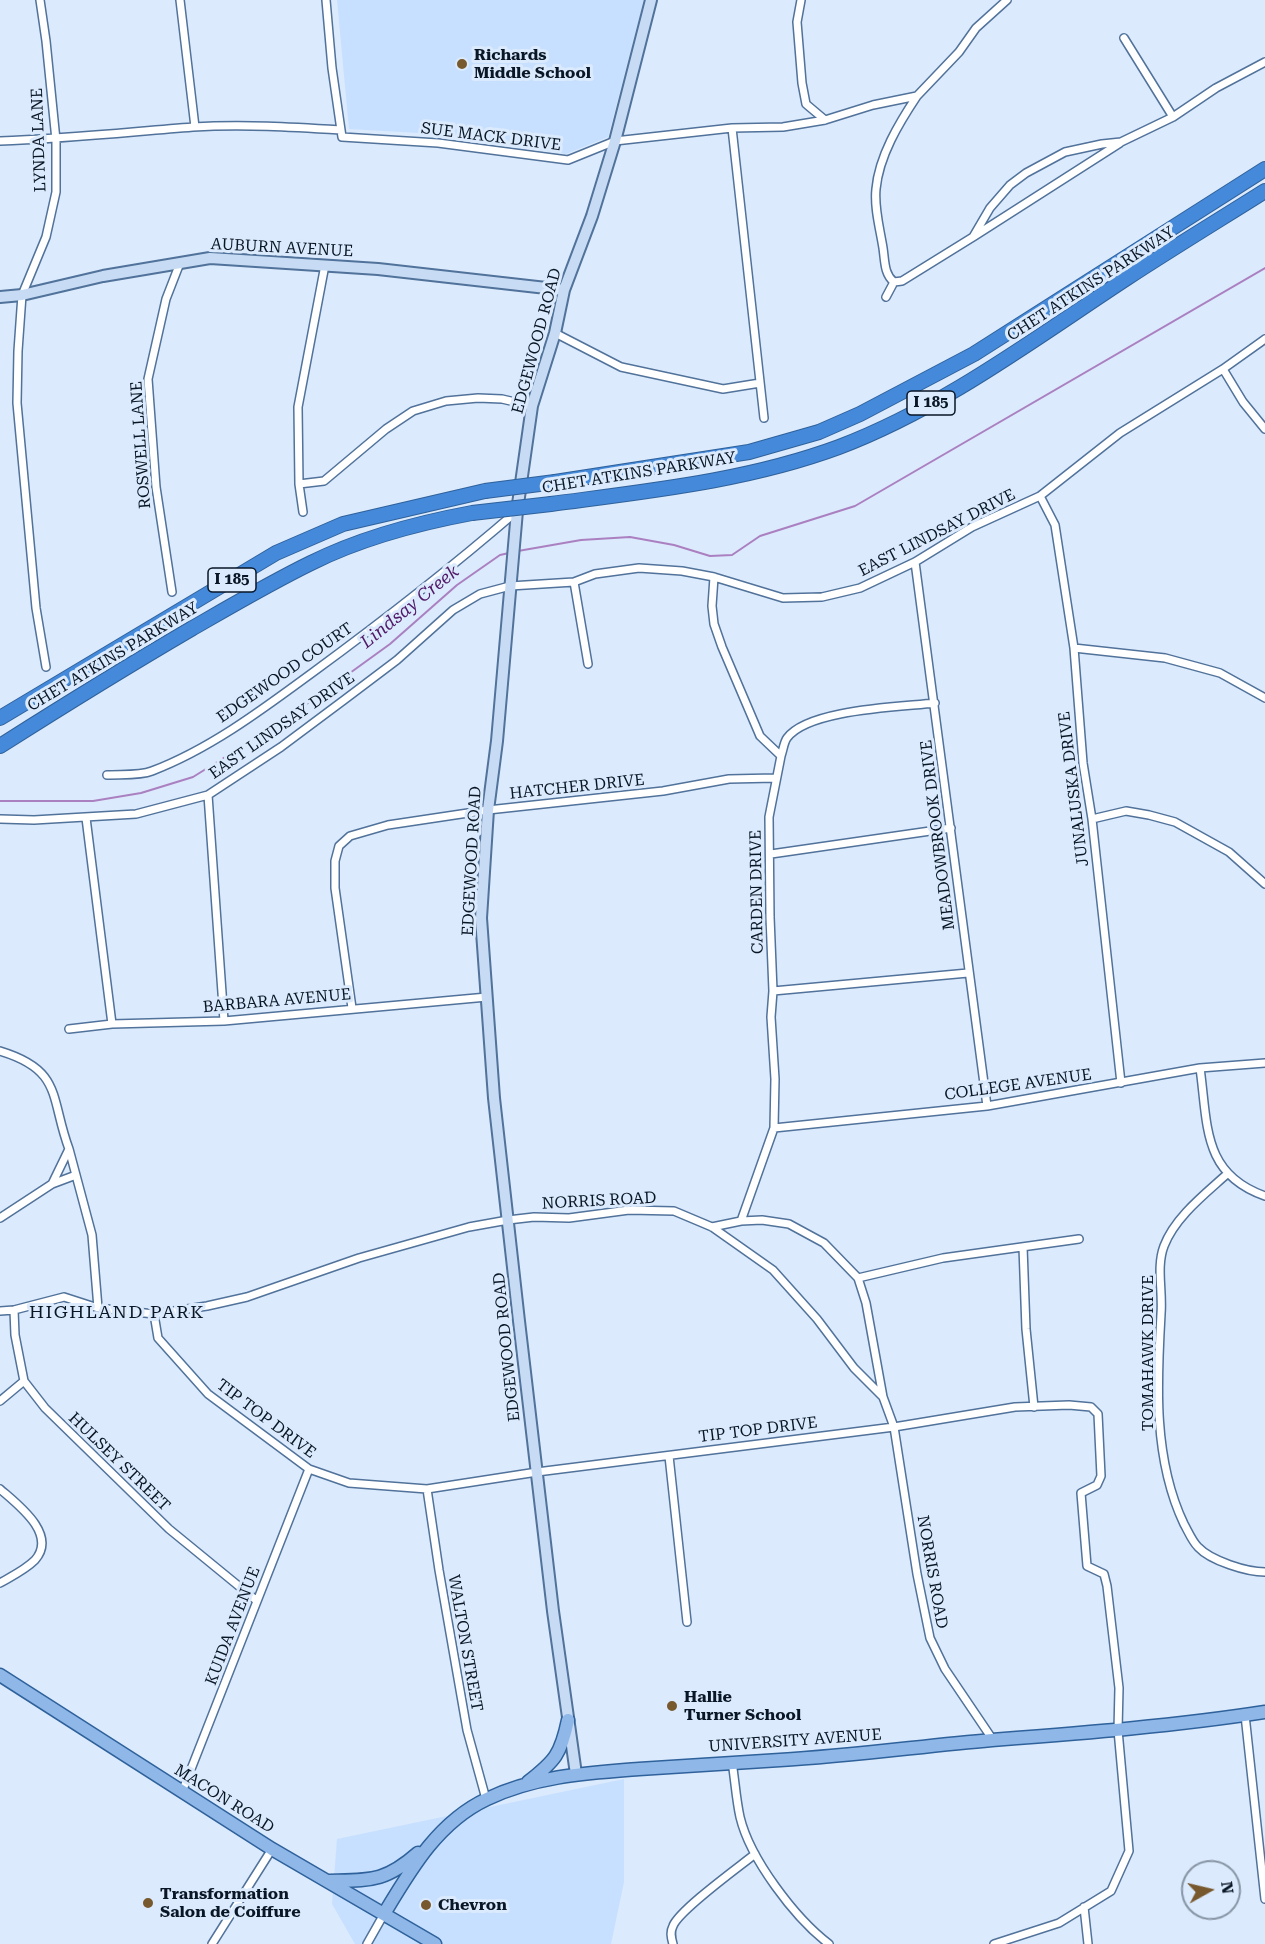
<!DOCTYPE html>
<style>
body{margin:0}
#map{position:relative;width:1265px;height:1944px;overflow:hidden;background:#dbeafc;font-family:"Roboto Serif",serif}
canvas{display:block}
.north{position:absolute;left:1181px;top:1860px;width:60px;height:60px;box-sizing:border-box;background:#dbeafc;border:2px solid #8795a6;border-radius:50%;rotate:82deg;font-size:16px;font-weight:700;line-height:24px;text-align:center;color:#091626}
.north::after{content:'';display:block;margin:auto;width:21px;height:27px;background:#78592e;clip-path:polygon(50% 0,100% 100%,50% 72%,0 100%)}
</style>
<div id="map">
<canvas width="1265" height="1944"></canvas>
<div class="north">N</div>
</div>
<script>
const g = document.querySelector('canvas').getContext('2d');
g.lineJoin = 'round';
function fillPath(path, color) { g.fillStyle = color; g.fill(path, 'evenodd'); }
function trace(path, color, width, dash) { g.strokeStyle = color; g.lineWidth = width; g.lineCap = dash ? 'butt' : 'round'; g.setLineDash(dash || []); g.stroke(path); }
function write(font, color, halo, rows, align = 'center') {
  g.font = font + ' "Roboto Serif",serif'; g.lineWidth = 6; g.setLineDash([]); g.textBaseline = 'middle'; g.strokeStyle = halo; g.fillStyle = color; for (const [text, x, y, turn = 0] of rows) {
    g.save(); g.translate(x, y); g.rotate((+turn || 0) * Math.PI / 180); g.textAlign = isNaN(turn) ? turn : align; if (halo) g.strokeText(text, 0, 0); g.fillText(text, 0, 0); g.restore();
  }
}
const built = new Path2D(`
 M337,0H644L608,137L566,154L436,134L349,129Z
 M624,1779V1882L611,1944H355L332,1904L337,1839Z`);
const stream = new Path2D(`
 M518,551L581,540L630,537L674,545L710,556L732,555L760,536L855,506L1265,268
 M0,801H93L141,793L193,777L251,741L314,699L390,644L457,585L500,555L509,553`);
const street = new Path2D(`
 M40,0L46,41L56,140V192L46,237L22,295L18,351L17,403L36,608L46,667
 M180,0L195,127
 M326,0L332,68L342,137L438,143L568,160L615,141L732,128L783,127L825,120L873,105L917,96L959,52L976,28L1007,0
 M801,0L797,22L802,83L806,104L825,120
 M1124,38L1173,117
 M732,128L764,418
 M0,141C65,139 129,132 193,127C243,124 292,127 341,130
 M973,237L1120,143
 M894,282C884,274 885,261 883,248C880,229 874,208 876,189C879,156 899,123 917,96
 M886,297L894,282L902,281L973,237L990,208L1010,185L1026,173L1065,152L1102,144L1121,142L1173,117L1216,88L1265,62
 M555,333L621,367L723,389L760,383
 M1223,369L1243,402L1265,429
 M299,484L324,481L386,429L413,411L446,401L478,398L502,399L532,406
 M1040,496L1055,525L1074,648L1083,763L1092,819L1121,1083
 M303,512L299,484L298,407L325,265
 M915,562L987,1106
 M714,577L712,606L714,624L722,647L760,736L781,756L769,817L770,917L773,991L771,1017L775,1079L774,1128L741,1221
 M574,582L588,664
 M172,592L156,487L148,379L166,299L180,263
 M1074,648L1165,658L1220,673L1265,698
 M781,756C783,750 784,742 787,738C808,709 901,707 935,703
 M107,775C121,774 139,776 152,771C210,749 263,709 312,673C383,621 451,568 517,511
 M208,795L224,1021
 M86,818L112,1024
 M0,819L34,820L136,814L208,795L281,747L344,700L397,660L453,610L480,594L510,586L574,582L595,574L639,568L682,571L714,577L783,598L822,597L860,588L915,562L972,527L1040,496L1120,433L1223,369L1265,339
 M1092,819L1126,811L1149,815L1175,822L1229,852L1265,884
 M771,854L951,828
 M773,991L968,973
 M352,1008L335,888V861L339,846L350,836L388,825L488,810L663,791L729,779L775,778
 M69,1029L112,1024L224,1021L487,997
 M0,1051C63,1070 50,1098 69,1149L52,1184L0,1218
 M1200,1068C1208,1125 1202,1174 1265,1196
 M774,1128L987,1106L1200,1068L1265,1063
 M69,1149L92,1235L98,1308
 M1227,1174C1205,1194 1175,1217 1164,1246C1156,1267 1163,1291 1161,1314C1157,1383 1153,1459 1184,1524C1188,1531 1192,1541 1198,1547C1211,1561 1247,1572 1265,1572
 M52,1184L76,1175
 M712,1227L741,1221L762,1220L789,1224L824,1243L858,1278L866,1303L883,1397
 M1023,1247L1026,1329L1034,1407
 M858,1278L943,1258L1079,1239
 M14,1310L15,1335L24,1381L45,1408L169,1529L257,1601
 M0,1311L14,1310L64,1297L98,1308L154,1314L207,1306L247,1297L359,1258L469,1227L508,1220L534,1217L569,1218L629,1210L674,1211L712,1227L773,1270L817,1319L854,1368L883,1397L894,1427L917,1574L930,1638L945,1669L993,1740
 M154,1314L158,1338L208,1394L309,1469L349,1483L427,1489L537,1472L894,1427L1015,1407L1069,1405L1091,1407L1098,1414L1101,1476L1097,1485L1081,1493L1087,1566L1104,1574L1107,1586L1119,1688L1118,1730L1129,1851L1111,1891L1059,1923L994,1944
 M0,1401L24,1381
 M669,1456L687,1622
 M0,1489C17,1504 58,1534 35,1560C25,1570 12,1576 0,1583
 M427,1489L439,1570L467,1730L486,1799
 M1245,1715L1265,1899
 M732,1762C735,1780 736,1799 740,1817C750,1859 795,1918 829,1944
 M182,1792L309,1469
 M1084,1907L1088,1944
 M212,1944L272,1849
 M367,1944L384,1914
 M673,1944C671,1937 670,1932 673,1926C679,1910 739,1867 755,1854`);
const secondary = new Path2D(`
 M0,297L22,295L103,276L210,258L378,269L564,290
 M576,1774L553,1611L519,1321L494,1098L481,918L488,810L497,741L517,511L532,406L555,333L564,290L592,216L615,141L651,0`);
const primary = new Path2D(`
 M0,1675L272,1849L435,1944
 M528,1782C555,1761 561,1754 568,1720
 M329,1881C371,1880 385,1882 418,1853
 M384,1914C411,1869 438,1822 487,1799C535,1776 587,1773 639,1769C686,1766 733,1763 780,1760C851,1756 922,1746 992,1740C1083,1733 1175,1726 1265,1712`);
const highway = new Path2D(`
 M555,482L749,452L819,432L860,414L974,354L1265,169
 M551,504C648,491 747,481 839,447C944,407 1034,339 1127,278C1173,248 1219,220 1265,191
 M0,718L276,553L343,524L485,491
 M0,746C63,706 126,667 191,629C231,606 270,583 311,563C361,538 418,523 472,513`);
const highwayBridge = new Path2D(`
 M485,491L555,482
 M472,513L551,504`);
const markers = [
 [462,64,6,"#78592e"],
 [672,1706,6,"#78592e"],
 [148,1903,6,"#78592e"],
 [426,1905,6,"#78592e"]
];
const shields = [
 [931,403,48],
 [232,580,48]
];
const shieldNames = [
 ["I 185",931,403],
 ["I 185",232,580]
];
const poiNames = [
 ["Richards",474,55],
 ["Middle School",474,73],
 ["Hallie",684,1697],
 ["Turner School",684,1715],
 ["Transformation",160,1894],
 ["Salon de Coiffure",160,1912],
 ["Chevron",438,1905]
];
const streetNames = [
 ["SUE MACK DRIVE",491,137,7],
 ["LYNDA LANE",39,140,-92],
 ["AUBURN AVENUE",282,248,3],
 ["CHET ATKINS PARKWAY",1091,284,-33],
 ["EDGEWOOD ROAD",537,341,-75],
 ["ROSWELL LANE",141,445,-94],
 ["CHET ATKINS PARKWAY",639,473,-9],
 ["EAST LINDSAY DRIVE",937,533,-27],
 ["CHET ATKINS PARKWAY",113,657,-31],
 ["EDGEWOOD COURT",285,673,-35],
 ["EAST LINDSAY DRIVE",282,726,-35],
 ["HATCHER DRIVE",577,787,-6],
 ["JUNALUSKA DRIVE",1074,789,-97],
 ["MEADOWBROOK DRIVE",938,835,-97],
 ["EDGEWOOD ROAD",472,861,-87],
 ["CARDEN DRIVE",757,892,-91],
 ["BARBARA AVENUE",277,1001,-5],
 ["COLLEGE AVENUE",1018,1085,-8],
 ["NORRIS ROAD",599,1201,-3],
 ["EDGEWOOD ROAD",507,1347,-96],
 ["TOMAHAWK DRIVE",1148,1353,-90],
 ["TIP TOP DRIVE",266,1419,37],
 ["TIP TOP DRIVE",758,1430,-7],
 ["HULSEY STREET",119,1462,44],
 ["NORRIS ROAD",932,1572,80],
 ["KUIDA AVENUE",233,1626,-69],
 ["WALTON STREET",465,1643,80],
 ["UNIVERSITY AVENUE",795,1741,-4],
 ["MACON ROAD",224,1799,32]
];
const waterNames = [
 ["Lindsay Creek",410,607,-39]
];
const neighbourhoodNames = [
 ["HIGHLAND PARK",117,1313]
];
fillPath(built, '#c7e0ff');
trace(stream, '#ab80c1', 2);
trace(street, '#51729a', 10);
trace(secondary, '#51729a', 14);
trace(primary, '#2f619b', 15);
trace(highway, '#2f619b', 16);
trace(street, '#fff', 7);
trace(secondary, '#c7dcf4', 10);
trace(primary, '#8fb8e9', 12);
trace(highway, '#4489da', 14);
trace(highwayBridge, '#2f619b', 16, []);
trace(highwayBridge, '#4489da', 14);
for (const [x, y, r, color] of markers) { const dot = new Path2D(); dot.arc(x, y, r, 0, 2 * Math.PI); g.fillStyle = color; g.fill(dot); trace(dot, '#dbeafc', 2); }
for (const [x, y, w] of shields) { const box = new Path2D(); box.roundRect(x - w / 2, y - 12, w, 24, 4.5); g.fillStyle = '#dbeafc'; g.fill(box); trace(box, '#091626', 1.5); }
write('bold 15px', '#091626', null, shieldNames);
write('bold 16px', '#091626', '#dbeafc', poiNames, 'left');
write('16px', '#091626', '#dbeafc', streetNames);
write('italic 18px', '#511968', '#dbeafc', waterNames);
g.letterSpacing = '1.5px';
write('18px', '#091626', '#dbeafc', neighbourhoodNames);
g.letterSpacing = '0px';
</script>
